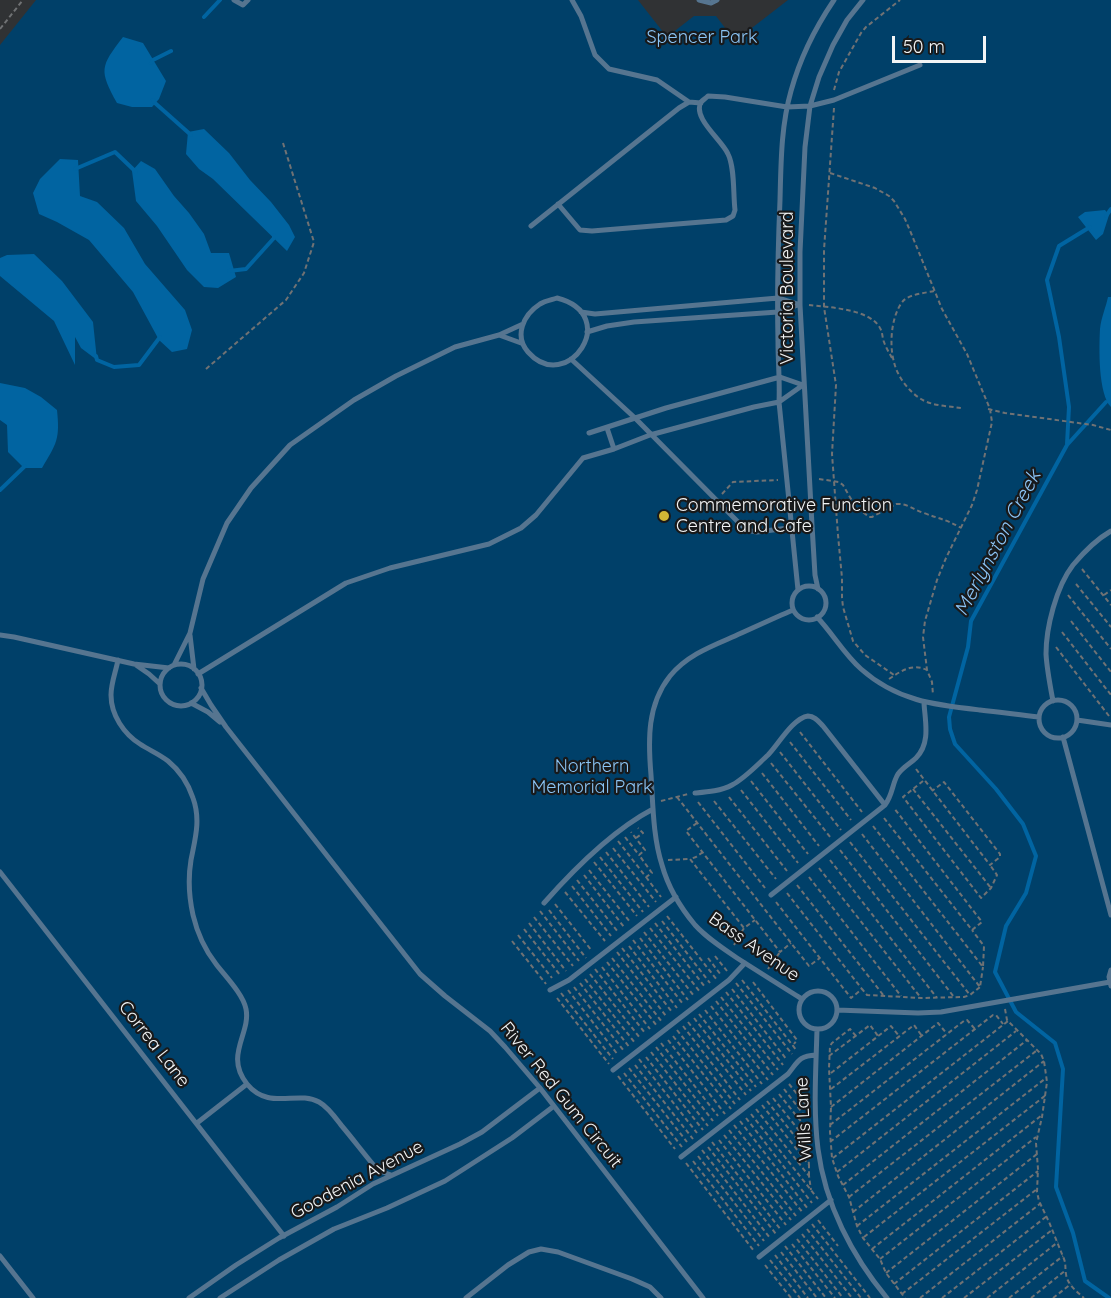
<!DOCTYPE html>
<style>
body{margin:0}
#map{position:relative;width:1111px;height:1298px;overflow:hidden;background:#303234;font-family:Quicksand,sans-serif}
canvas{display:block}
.scale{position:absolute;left:892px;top:36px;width:94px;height:27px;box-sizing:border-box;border:3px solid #f2f4f5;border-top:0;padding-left:8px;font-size:18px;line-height:21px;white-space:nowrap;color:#f2f4f5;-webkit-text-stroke:4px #18191a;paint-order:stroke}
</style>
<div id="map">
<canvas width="1111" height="1298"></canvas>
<div class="scale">50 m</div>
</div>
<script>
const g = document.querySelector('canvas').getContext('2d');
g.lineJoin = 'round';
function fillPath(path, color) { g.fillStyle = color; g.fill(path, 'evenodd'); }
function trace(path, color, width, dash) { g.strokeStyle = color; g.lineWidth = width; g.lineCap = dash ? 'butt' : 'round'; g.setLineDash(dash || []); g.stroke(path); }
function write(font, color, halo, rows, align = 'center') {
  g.font = font + ' Quicksand,sans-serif'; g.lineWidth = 4.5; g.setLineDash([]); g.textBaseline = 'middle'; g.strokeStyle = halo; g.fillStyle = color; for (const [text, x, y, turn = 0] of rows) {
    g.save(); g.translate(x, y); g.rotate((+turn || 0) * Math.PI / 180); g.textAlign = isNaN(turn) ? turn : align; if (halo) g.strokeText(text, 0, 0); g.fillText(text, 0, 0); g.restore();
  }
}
const green = new Path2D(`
 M36,0H638L667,37L694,16H716L735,41L788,0H1111V1298H0V45Z`);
const water = new Path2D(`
 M123,37L143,43L166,81L159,99L152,107H132L117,103C99,70 100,67 123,37Z
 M204,129L229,153L250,180L271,202L289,225L295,237L287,251L213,179L199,169L186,154L188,132Z
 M60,159L78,160L80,196L97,202L124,228L145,264L185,310L192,330L187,349L172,352L159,340L133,292L89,240L57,222L39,214L33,193L40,179Z
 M141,161L155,169L174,196L189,213L204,234L211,253H229L236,277L218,288L204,287L187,270L157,226L136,201L132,171Z
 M1105,210L1109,215L1103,234L1096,240L1078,217L1085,212Z
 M34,254L62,281L93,322L97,360L81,348L75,337V365L54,321L0,276V258L7,255Z
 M1108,297H1111V407C1098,394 1099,347 1100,329C1101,318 1106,307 1108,297Z
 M0,383L25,388L41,397L57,410C60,439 57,443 42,468H24L8,452L7,425L0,420Z`);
const stream = new Path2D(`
 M204,17L220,0
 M151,63L153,60L171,51
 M153,100L155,103L191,135
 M75,169L115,152L136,172
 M1106,216L1111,209
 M229,271L246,269L274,238V235
 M96,356L97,360L114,367L139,365L160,337
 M1106,402L1067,445L971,621L968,647L949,717L950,729L955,744L996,789L1023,824L1036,856L1026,893L1006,926L995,972L1016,1012L1055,1043L1063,1069L1056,1187L1073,1233L1085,1281L1109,1298
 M1067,444L1069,407L1059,337L1047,280L1059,246L1090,227
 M0,490L25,466`);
const path = new Path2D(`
 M0,29L23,0
 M834,90L839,72L861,33L866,27L900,0
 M834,108L824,250V307L836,385L832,454L838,535L842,578V598L843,607L853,641L865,655L894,675
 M830,173L875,188L889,196L894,201L905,219L911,233L942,309L967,354L990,409L992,422L977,490L972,505L946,558L937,580L925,621L923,637L927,670L932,682L933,695
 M934,291C925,293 911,294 904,300C891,314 889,345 894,362C897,376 909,392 921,399C932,406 948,406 961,408
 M809,305C828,307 870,309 880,328C883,333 882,338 884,342C886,348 890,354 893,360
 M206,369L286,300L304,273L314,242L283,143
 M988,409L1005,413L1093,425L1111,430
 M819,479L839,482L843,485L855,506L869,517H872L896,504C907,503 914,510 924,513C939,519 946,519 961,528
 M722,494L733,482L778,480
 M1082,569L1111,605
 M1076,584L1111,627
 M1068,595L1111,649
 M1104,595L1111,590
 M1071,621L1111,672
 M1062,632L1111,695
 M1056,647L1109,716
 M889,679C901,671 912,663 927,670
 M800,732L862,812
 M790,742L851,820
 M780,752L841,830
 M771,763L831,838
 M916,769L990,865L1000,857V854L944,782L932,791
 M762,773L819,846
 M751,781L808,854
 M923,781L903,797L981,898L991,888L997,875L990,865
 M913,789L991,888
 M741,790L798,863
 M677,797L809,966L820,958
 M729,797L787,871
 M661,801L688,794
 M714,801L776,879
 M698,802L765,888
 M884,818L972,930L982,922L894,808
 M697,823L686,831L780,952L791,943
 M873,826L983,967L984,946L972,930
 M862,834L980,987L983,967
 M625,837L639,855L645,850L631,832
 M636,838L643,833L638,828
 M618,841L646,877L652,873L639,855
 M850,842L970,995L980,987
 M613,848L656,902
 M840,850L954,997
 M606,852L649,907
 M703,852L696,857L690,859L744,928
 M600,857L643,912
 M668,860L690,859
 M830,860L937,998
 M594,862L637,916
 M819,868L921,998
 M589,870L630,922
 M584,875L624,927
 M646,877L661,897
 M809,877L901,996
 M577,880L618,932
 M797,885L884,996
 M572,886L611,936
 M565,892L605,941
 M787,893L862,989
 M776,902L851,998L862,989L867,995L921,998L964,997L970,995
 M555,904L592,951
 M549,910L586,958
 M540,911L579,961
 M667,916L717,980
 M534,917L573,966
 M662,921L710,983
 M529,923L566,971
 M655,923L705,987
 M650,928L700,992
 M524,929L560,975
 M644,932L694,996
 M518,935L552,978
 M640,938L688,1000
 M633,940L683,1004
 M512,941L546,984
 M734,945L744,928L755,920
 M629,946L677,1008
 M622,948L672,1012
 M617,952L666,1016
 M715,956L727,971
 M612,958L662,1022
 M708,958L721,975
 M607,962L657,1026
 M602,967L650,1029
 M595,969L645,1033
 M768,969L780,952
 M590,974L640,1038
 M585,979L635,1043
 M742,980L797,1051
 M753,982L797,1040L794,1044
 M580,983L630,1048
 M736,983L792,1054
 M574,987L624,1051
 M732,989L787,1060
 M568,990L618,1055
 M726,992L783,1065
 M561,993L613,1059
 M721,997L778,1070
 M557,998L609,1064
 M716,1001L773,1075
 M711,1006L768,1080
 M1005,1009L1007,1020L1041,1054L1044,1061L1047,1082L1042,1117L1036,1143L1038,1169L1037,1192L1039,1201L1049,1222L1064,1259C1066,1264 1065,1268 1066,1274C1067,1284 1077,1292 1084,1298
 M705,1010L762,1084
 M699,1014L756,1087
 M694,1018L751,1091
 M688,1022L746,1095
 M683,1026L740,1100
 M677,1030L735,1104
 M673,1036L731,1109
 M856,1036L850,1029L832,1043L830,1046L829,1068L831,1107L830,1132L832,1158L838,1176L849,1197L857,1226L863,1238L880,1259L886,1273L905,1298
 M668,1040L725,1114
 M661,1043L718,1116
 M656,1047L713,1121
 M651,1052L708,1126
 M829,1056L870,1025L878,1036
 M646,1057L703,1130
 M639,1059L697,1133
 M635,1065L693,1139
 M629,1068L687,1142
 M624,1073L682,1147
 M831,1073L891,1026L899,1036
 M618,1076L675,1149
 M789,1084L806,1105
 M784,1089L804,1115
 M831,1089L914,1025L922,1036
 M779,1094L803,1124
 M773,1098L805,1138
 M767,1101L808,1153L809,1165
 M762,1105L809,1165V1176
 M831,1107L938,1023L947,1034
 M756,1109L809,1176L811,1190
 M751,1114L818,1199
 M746,1118L812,1203
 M740,1121L808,1209
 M734,1125L803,1213
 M830,1125L965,1020H967L975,1029
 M729,1130L796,1216
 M724,1135L791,1220
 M719,1140L786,1225
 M712,1142L781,1230
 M830,1142L993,1015H996L1003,1024
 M708,1147L776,1234
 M702,1150L770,1238
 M698,1156L764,1241
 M833,1158L1008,1021
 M693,1161L759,1246
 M686,1163L754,1251
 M837,1172L1016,1031
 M843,1185L1027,1040
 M849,1197L1036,1051
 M853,1212L1044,1061
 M818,1220L838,1246
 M812,1224L870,1298
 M857,1226L1046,1078
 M807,1229L861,1298
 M802,1234L852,1298
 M864,1237L1046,1095
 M797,1239L843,1298
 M792,1244L835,1298
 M785,1246L826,1298
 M872,1249L1042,1115
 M781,1252L817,1298
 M775,1255L808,1298
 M880,1259L1036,1137
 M770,1260L800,1298
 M765,1265L791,1298
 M886,1273L1037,1154
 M894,1284L1038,1171
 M902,1294L1037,1189
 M920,1298L1041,1203
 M942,1298L1047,1216
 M964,1298L1052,1230
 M987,1298L1058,1242
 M1009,1298L1063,1256
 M1031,1298L1066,1270
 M1053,1298L1071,1284`);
const service = new Path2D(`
 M234,0L243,5L248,0
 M572,0L581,16L595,55L609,69L657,80L689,102
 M699,0L711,3L717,0
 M558,204L580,230L592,231L726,220L733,216L735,210C733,194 735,168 728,154C722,140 692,118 701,102C703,100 706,98 708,96L725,97L787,107L810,106L834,100L920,65
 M531,226L679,108L689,102L701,103
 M557,298C623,315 567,396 528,352C514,336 523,315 540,304C545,301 551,300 557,298Z
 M581,312L595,314L778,298L800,305
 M587,332L607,326L634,322L778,312L798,305
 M499,335L521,343
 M571,359L635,418L741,525L751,531L757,532L812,525
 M607,428L614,449
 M589,433L666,408L780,377L803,385
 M792 603a17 17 0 1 1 34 0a17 17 0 1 1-34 0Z
 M818,589L815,575L812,525L800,305V252L805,147L810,106L819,77L833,45L847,20L863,0
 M798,590L779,402C780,382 778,362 778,342C777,295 778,247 780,200C781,163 781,126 791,91C800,58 815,28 834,0
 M793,610C774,618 755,627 735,636C712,646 687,655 670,676C647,705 648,740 651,775C653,805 653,837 662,865C668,887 680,907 695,925C707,938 722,948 737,958C759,972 781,986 802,999
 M817,617C833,634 844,654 861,669C897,701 935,705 980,710C1000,712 1020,715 1039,717
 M0,635L14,637L134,664L169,668
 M190,635L194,669
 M118,660C116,671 111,683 111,695C111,715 124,734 140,744C149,750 159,754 168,761C179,770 188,783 193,798C201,820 195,839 191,860C188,878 189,897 193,915C197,932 205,950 216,964C225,976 243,994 246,1009C251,1034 224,1055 247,1084C269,1111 297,1090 319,1102C328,1107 335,1117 341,1125C353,1139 364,1154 376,1168L380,1171L391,1175
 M160 685a21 21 0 1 1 42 0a21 21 0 1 1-42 0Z
 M136,665L149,674L160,684
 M174,665L190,633L203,579L227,523L251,488L290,445L354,400L396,376L455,347L499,335L523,324
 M198,674L346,583L390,568L489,544L521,528L536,515L583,458L614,449L650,435L754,407L779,402L803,385
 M201,688L211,705L226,727L420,974L445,996L490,1031L505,1047L540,1088L703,1298
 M1039 719a19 19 0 1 1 38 0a19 19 0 1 1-38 0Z
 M1053,701C1050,685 1047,670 1046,654C1046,628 1056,587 1073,565C1083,553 1097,539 1111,531
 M191,703L208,712L220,722
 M1077,720L1111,725
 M1063,737L1111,915
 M695,793C707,792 721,791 732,785C745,778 757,765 768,755C778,745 793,718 808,716C815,716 819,722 823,726L885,805
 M0,872L284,1236
 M771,895L885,805C893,794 892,784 898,774C903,767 911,763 916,758C931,743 925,721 924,703
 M544,903C574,869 613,830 653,809
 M1111,970L1109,977L1111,986
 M550,990L569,980L676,897
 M799 1010a19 19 0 1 1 38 0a19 19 0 1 1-38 0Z
 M837,1010L918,1013L941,1012L1110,982
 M817,1029C816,1068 813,1109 818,1149C825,1204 852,1256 887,1298
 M613,1070L729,980L745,963
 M197,1123L247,1084
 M681,1157L788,1074C798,1062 798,1056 816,1055
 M0,1256L33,1298
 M759,1257L831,1200
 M189,1298L236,1265L279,1238L337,1207L373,1184L460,1144L482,1132L540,1088
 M220,1298L279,1260L334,1229L387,1208L445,1181L512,1138L554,1106
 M466,1298L508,1265L529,1252L541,1249L558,1252L632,1279L650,1287L661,1298`);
const markers = [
 [664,516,6,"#d4b635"]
];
const parkNames = [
 ["Spencer Park",702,38],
 ["Northern",592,767],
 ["Memorial Park",592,788]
];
const streetNames = [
 ["Victoria Boulevard",788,288,-90],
 ["Bass Avenue",754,947,35],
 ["Correa Lane",154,1044,52],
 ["River Red Gum Circuit",561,1095,51],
 ["Wills Lane",804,1119,-93],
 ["Goodenia Avenue",357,1180,-28]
];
const poiNames = [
 ["Commemorative Function",676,506],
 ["Centre and Cafe",676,527]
];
const waterNames = [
 ["Merlynston Creek",998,543,-62]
];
fillPath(green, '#004069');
fillPath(water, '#0164a1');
trace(stream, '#0164a1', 4);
trace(path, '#707274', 2, [4.5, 3]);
trace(service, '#567590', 5);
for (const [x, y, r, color] of markers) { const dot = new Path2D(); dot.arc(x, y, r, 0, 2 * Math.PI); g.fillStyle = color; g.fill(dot); trace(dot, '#18191a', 2); }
write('18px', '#8bc5f6', '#18191a', parkNames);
write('18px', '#f2f4f5', '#18191a', streetNames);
write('18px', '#f2f4f5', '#18191a', poiNames, 'left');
write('italic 20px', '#8cc5f7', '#18191a', waterNames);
</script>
